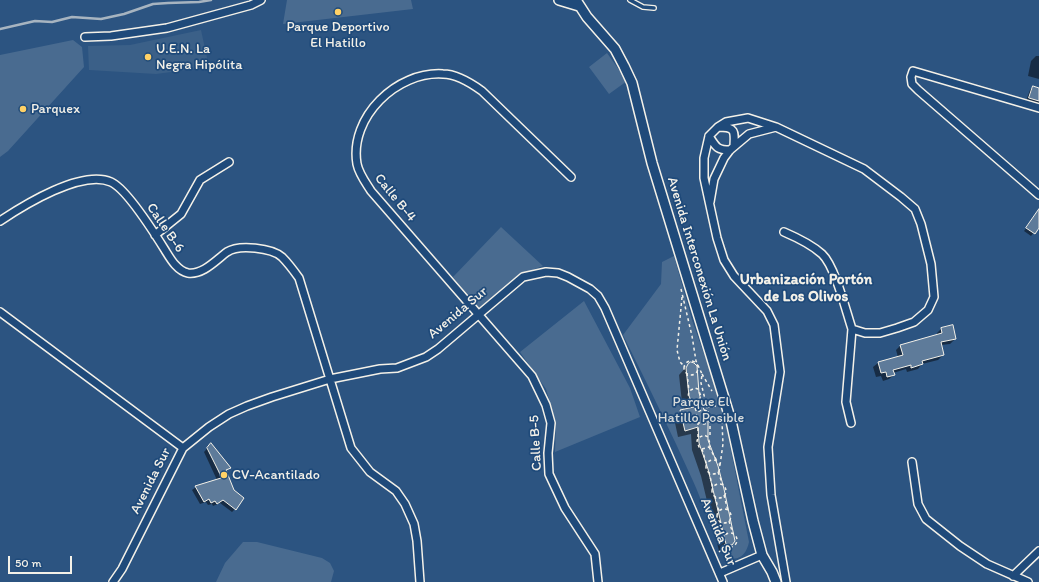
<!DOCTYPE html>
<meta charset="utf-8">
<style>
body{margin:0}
#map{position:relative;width:1039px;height:582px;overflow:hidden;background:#2c5481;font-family:Itim,sans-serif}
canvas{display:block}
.scale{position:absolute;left:8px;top:556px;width:64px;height:18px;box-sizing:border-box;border:2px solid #f4f1e8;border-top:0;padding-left:5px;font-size:12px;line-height:14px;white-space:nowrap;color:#f4f1e8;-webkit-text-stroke:3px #1f4a7a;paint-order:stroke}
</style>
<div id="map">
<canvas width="1039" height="582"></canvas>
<div class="scale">50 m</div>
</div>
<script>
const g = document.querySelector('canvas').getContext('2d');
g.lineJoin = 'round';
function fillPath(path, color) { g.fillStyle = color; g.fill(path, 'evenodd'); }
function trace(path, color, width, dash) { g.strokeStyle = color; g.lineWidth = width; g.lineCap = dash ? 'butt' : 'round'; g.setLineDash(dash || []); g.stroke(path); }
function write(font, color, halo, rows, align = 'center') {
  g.font = font + ' Itim,sans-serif'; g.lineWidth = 3.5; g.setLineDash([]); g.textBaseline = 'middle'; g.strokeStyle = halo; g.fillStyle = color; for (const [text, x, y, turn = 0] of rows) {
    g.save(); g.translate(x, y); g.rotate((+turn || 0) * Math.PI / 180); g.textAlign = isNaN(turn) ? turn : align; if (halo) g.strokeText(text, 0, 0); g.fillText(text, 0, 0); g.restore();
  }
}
const built = new Path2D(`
 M201,30L209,67L156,74L89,70L88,46L130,45Z`);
const green = new Path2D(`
 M287,0H411L413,9L283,24Z
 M73,40L82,47L84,67L8,151L0,157V55Z
 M607,53L627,81L609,94L589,67Z
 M501,227L543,266L521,274L478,309L453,277Z
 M674,256L692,320L722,405L749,542C746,558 733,565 722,551C720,548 719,543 717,540C707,521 702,500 693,481C671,432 647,383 623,335L661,284L662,262Z
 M584,301L630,388L640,417L555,452L556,422L546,389L520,352Z
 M243,542H257L322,558L330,563L334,571L331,582H216L225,563Z`);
const shadow = new Path2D(`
 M1036,56H1039V79L1028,76L1031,61Z
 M1033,87L1039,89V105L1026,101L1030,90Z
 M1037,214L1039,215V226L1031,236L1024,231Z
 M942,328L955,339L950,344L941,345L943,355L938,360L922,364L918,369L907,372L906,369L893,373L894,375L889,379L883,381L881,376L876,377L873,367L878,363L898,357L896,350L900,346L937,335V333Z
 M688,365L698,393L707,440L734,541L724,552L719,551L701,476L692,450L691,434L678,437L674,418L681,411L685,410L682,403L679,375Z
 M211,444L229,468L226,471L235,509L232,512L220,503L213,506L212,504L208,505L206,502L200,504L192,490L196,487L217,480L204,452Z`);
const stream = new Path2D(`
 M0,29L35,21L52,22L72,17L101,19L124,14L153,4L168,3L199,2L211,0`);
const building = new Path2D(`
 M1033,86L1039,88V101L1029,98Z
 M1039,209V228L1035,234L1026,228Z
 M953,325L956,339L941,342L944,355L922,361L923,364L911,368V365L893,370L895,375L887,377L886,372L881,373L878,362L903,355L900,345L942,333L941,328Z
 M691,362L694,363L697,366L699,393L704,410L708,415V440L718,466L724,489L735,541L732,545L726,544L708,469L699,443L698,427L685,431L680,410L694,407L689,396L686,368L688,364Z
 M211,443L231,468L226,470L234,490L244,498L236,510L223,500L217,504L215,501L211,503L209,499L204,502L195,486L221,478L219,472L207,448Z`);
const path = new Path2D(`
 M681,289L692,336L696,361L702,374L701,383L709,415
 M682,297L677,350L680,362L685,367
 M684 368a7 7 0 1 1 14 0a7 7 0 1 1-14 0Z
 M687,373L689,391
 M702,374L712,391
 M692,401L699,399L701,396L698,389L695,388L689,391L688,397L692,401L697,413
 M707,407L717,406
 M696 417a7 7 0 1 1 14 0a7 7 0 1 1-14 0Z
 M710,420V438
 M698,422V438
 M709,447L717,461
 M702,449L709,447L710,444L708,437L704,435L698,438L697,441L699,447L702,449L707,466
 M706 467a7 7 0 1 1 14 0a7 7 0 1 1-14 0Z
 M720,465L723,444L722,422
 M709,472L713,489
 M718,472L723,485
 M712 491a7 7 0 1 1 14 0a7 7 0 1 1-14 0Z
 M724,495L728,511
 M715,496L719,512
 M717 516a7 7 0 1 1 14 0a7 7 0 1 1-14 0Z
 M720,521L723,539
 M729,521L733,534
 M723 540a7 7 0 1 1 14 0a7 7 0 1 1-14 0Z
 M719,552L726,546`);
const service = new Path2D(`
 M630,0L643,7L654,8`);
const minor = new Path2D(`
 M85,37L111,36L167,28L251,5L261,0
 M1039,108L913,71L911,77L912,84L918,90L1039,195
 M719,127C735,127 735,131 734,146
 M709,136C716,147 717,150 730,150
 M571,177L482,91C471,83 457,74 443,74C397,71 349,117 357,164C359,174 366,183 371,191L532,376L546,405L551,423L548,453L549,474L565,508L595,554L598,582
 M710,202L714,179L724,158L730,150L749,134L776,127
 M0,221C24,205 82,169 111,182C127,189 155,234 165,250C170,258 177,271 188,273C203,275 216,260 227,252C239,244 272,248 282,257C288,263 294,271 299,278L351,448L370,472L396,491L405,504L414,524L417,541L420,582
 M784,232C798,238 811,244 822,254C835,266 846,311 852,329L865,333H880L897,328L914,322L928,310L934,297L931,264L921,224L915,209L901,197L864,169L776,127L748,118L726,122L718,127L709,136L704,158V178L717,238L724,260L734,276L767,311L774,325L780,372L768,447L771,495L786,582
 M155,235L181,214L200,180L229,162
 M0,312L183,448
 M851,423L846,402L852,329
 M912,462L918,504L926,519L960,546L987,564L1028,582
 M720,573L762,555
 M1013,576L1039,551
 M113,582L122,569L183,448L209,427L229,414L247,406L272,397L330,379L380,369L397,368L426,357L438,349L523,277L546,272L558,273L568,277L590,289L598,296L605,308L723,582`);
const tertiary = new Path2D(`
 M559,0L579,6
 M576,0L587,17L615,49L624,66L632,83L652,163L731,421L753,521L762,555L772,572L776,582`);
const markers = [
 [338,12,4,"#ffd166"],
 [148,57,4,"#ffd166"],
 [23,109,4,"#ffd166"],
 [224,475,4,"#ffd166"]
];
const poiNames = [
 ["Parque Deportivo",338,27,"center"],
 ["El Hatillo",338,43,"center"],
 ["U.E.N. La",156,49],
 ["Negra Hipólita",156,65],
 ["Parquex",31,109],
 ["CV-Acantilado",232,475]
];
const streetNames = [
 ["Calle B-4",395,198,51],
 ["Calle B-6",165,228,56],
 ["Avenida Interconexión La Unión",699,269,73],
 ["Avenida Sur",458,313,-40],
 ["Calle B-5",536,443,-93],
 ["Avenida Sur",151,481,-63],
 ["Avenida Sur",718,532,67]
];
const parkNames = [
 ["Parque El",701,402],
 ["Hatillo Posible",701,418]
];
const neighbourhoodNames = [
 ["Urbanización Portón",806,280],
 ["de Los Olivos",806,297]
];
fillPath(built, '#3b6088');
fillPath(green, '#496b90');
fillPath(shadow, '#0007');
trace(stream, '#a7b4c0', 2.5);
fillPath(building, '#5e7b9a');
trace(building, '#f4f1e8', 1);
trace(service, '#f4f1e8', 6);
trace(minor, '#f4f1e8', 10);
trace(tertiary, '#f4f1e8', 12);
trace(path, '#f4f1e8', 1.5, [3, 3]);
trace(service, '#1f4a7a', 3.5);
trace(minor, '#1f4a7a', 7);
trace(tertiary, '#1f4a7a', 9);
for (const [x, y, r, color] of markers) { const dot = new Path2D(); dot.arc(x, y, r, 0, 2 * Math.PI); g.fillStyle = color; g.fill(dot); trace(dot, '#1f4a7a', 1.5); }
write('14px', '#f4f1e8', '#1f4a7a', poiNames, 'left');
write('14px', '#f4f1e8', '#1f4a7a', streetNames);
write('14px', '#dadddb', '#1f4a7a', parkNames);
write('bold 15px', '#f4f1e8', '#1f4a7a', neighbourhoodNames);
</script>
